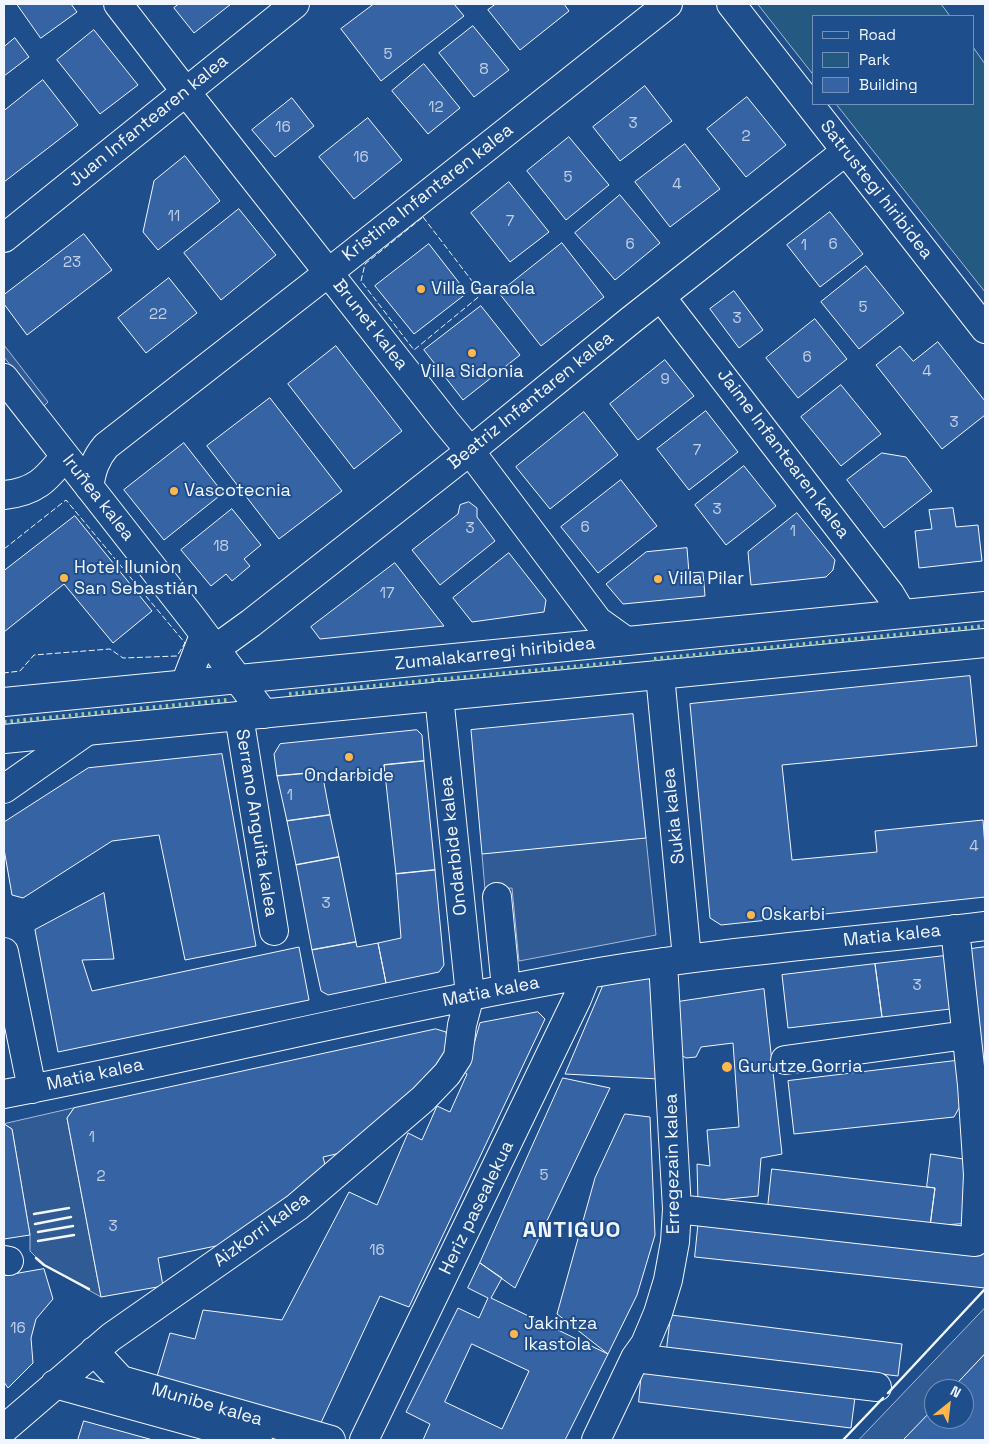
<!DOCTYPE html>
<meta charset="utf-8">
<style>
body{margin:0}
#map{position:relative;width:989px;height:1444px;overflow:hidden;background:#1f4e8c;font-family:"Space Grotesk",sans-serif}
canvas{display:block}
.frame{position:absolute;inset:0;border:5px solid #f2f6ff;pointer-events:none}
.legend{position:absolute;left:812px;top:15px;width:162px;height:90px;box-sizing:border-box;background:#1f4e8c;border:1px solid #7391ba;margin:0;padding:6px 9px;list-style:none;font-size:15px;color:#f2f6ff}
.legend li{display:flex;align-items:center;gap:10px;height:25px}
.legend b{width:25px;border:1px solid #7391ba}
.north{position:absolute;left:924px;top:1379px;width:50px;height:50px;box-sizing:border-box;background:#1f4e8c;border:1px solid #7391ba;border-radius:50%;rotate:29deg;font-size:14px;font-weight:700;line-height:20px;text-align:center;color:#f2f6ff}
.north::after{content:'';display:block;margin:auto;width:18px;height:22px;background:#ffb74d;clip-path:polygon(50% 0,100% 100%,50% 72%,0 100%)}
</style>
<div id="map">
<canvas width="989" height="1444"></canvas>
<div class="frame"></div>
<ul class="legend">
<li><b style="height:6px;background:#1f4e8c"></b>Road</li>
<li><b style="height:14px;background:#245a82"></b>Park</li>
<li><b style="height:14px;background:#3563a3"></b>Building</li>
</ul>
<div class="north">N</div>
</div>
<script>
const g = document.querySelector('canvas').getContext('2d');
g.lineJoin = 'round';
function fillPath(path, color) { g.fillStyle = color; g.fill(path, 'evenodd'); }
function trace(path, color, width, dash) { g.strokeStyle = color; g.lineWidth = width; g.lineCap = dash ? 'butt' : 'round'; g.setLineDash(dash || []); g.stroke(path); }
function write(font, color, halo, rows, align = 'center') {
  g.font = font + ' "Space Grotesk",sans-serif'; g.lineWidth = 4; g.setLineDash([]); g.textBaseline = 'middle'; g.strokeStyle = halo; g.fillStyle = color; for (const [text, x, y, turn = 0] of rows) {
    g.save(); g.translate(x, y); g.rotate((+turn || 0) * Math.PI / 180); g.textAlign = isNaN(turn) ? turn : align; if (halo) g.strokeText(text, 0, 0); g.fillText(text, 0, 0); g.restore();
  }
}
const green = new Path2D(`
 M758,4H941L950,16H813V74Z
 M973,47L985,64V292L836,104H973Z`);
const parking = new Path2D(`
 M4,345L48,402L43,407L4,357Z
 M646,838L656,935L519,961L512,888L485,890L482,854Z
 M74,1108L67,1118L101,1297L44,1265L30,1251V1235L12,1129L4,1124Z
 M985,1308V1354L952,1389H934V1408L904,1440H859Z`);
const building = new Path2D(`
 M17,4H71L77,12L41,38Z
 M179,4H231L194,33L174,8Z
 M374,4H454L464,16L381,81L341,29Z
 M496,4H564L569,11L520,50L488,10Z
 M473,26L509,70L474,97L439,53Z
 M94,30L138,85L100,114L57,60Z
 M15,38L29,57L4,76V47Z
 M424,64L460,108L428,134L392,91Z
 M43,80L78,125L4,182V111Z
 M645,86L672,121L620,161L593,127Z
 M747,97L786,145L746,177L707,129Z
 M292,98L314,126L275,157L252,130Z
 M368,118L402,160L354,199L319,157Z
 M569,137L609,185L566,220L527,171Z
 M685,144L720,189L670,227L635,182Z
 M185,156L220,201L158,250L143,232L154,181Z
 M509,182L549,232L510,262L471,213Z
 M620,195L660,243L615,280L575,233Z
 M239,209L276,255L221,300L184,253Z
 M830,212L863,254L820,287L787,245Z
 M84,234L112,270L27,335L4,304V295Z
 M562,243L604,297L541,346L499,293Z
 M429,244L467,293L414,334L375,286Z
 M866,266L904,313L859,349L821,302Z
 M169,278L197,313L146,353L118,318Z
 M734,291L763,330L739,348L710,309Z
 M481,306L520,355L463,400L424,350Z
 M815,319L847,359L798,398L766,358Z
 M938,342L985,401V415L942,449L876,365L900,346L913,361Z
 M336,346L402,431L354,469L288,384Z
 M665,360L694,396L638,440L610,404Z
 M841,385L881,434L841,466L801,417Z
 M270,398L342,491L279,539L207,446Z
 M706,411L738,452L689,490L657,449Z
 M584,412L618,455L550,509L516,467Z
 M184,443L223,493L164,540L124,490Z
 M882,453L906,457L932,491L884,528L847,480Z
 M744,466L776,506L726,545L695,505Z
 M621,480L657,526L598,573L561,527Z
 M469,502L477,508V517L495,541L440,585L412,550L458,514L460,505Z
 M953,508L956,527L978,525L982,561L919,568L915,531L932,529L929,510Z
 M232,509L261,545L244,559L250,566L232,581L226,574L211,586L181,550Z
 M797,513L835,560L833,570L826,577L751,585L748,552Z
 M75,516L152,611L113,643L64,584L4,632V571Z
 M687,548L689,573L703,572L705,596L623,604L606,584L646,552Z
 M509,553L546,600L544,612L472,622L453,598Z
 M395,563L444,626L320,639L311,627Z
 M970,676L977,746L782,765L792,860L877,852L875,831L983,820L985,847V897L721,925L710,918L690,704Z
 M633,714L646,838L482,854L471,730Z
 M417,730L422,735L424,761L384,765L385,774L324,780L322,772L277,776L274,754L280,744Z
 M222,754L256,946L185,960L159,835L112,841L23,898L12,895L4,849V822L88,768Z
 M424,761L435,870L396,874L384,765Z
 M322,772L330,815L287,821L277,776Z
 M330,815L339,857L296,865L287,821Z
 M339,857L356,942L312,950L296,865Z
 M435,870L444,965L439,972L386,983L378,943L401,938L396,874Z
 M104,893L114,959L82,960L92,991L299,947L309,1000L58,1052L35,930Z
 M356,942L357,947L378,943L386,983L328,995L321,991L312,950Z
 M985,947V1072H980L964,950Z
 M953,955L959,1008L882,1017L875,964Z
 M875,964L882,1017L788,1028L782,975Z
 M653,978L659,1079L565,1074L603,985Z
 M764,989L782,1154L761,1158L758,1196L698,1202L697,1164L710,1166L707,1130L739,1127L733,1043L701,1047L696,1057L686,1058L675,1051L671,1003Z
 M538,1012L545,1019L409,1307L380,1296L319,1427L155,1383L170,1333L195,1339L203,1310L282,1320L349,1192L377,1205L408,1133L422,1140L437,1106L450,1112L467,1074L460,1068L474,1044L480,1023Z
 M436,1029L446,1032L449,1050L439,1067L345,1152L323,1157L327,1172L235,1242L158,1258L163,1286L101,1297L67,1118L74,1108Z
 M963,1060L969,1090L954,1117L794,1134L788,1081Z
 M563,1078L610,1088L515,1288L480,1263Z
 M625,1114L650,1117L655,1235L637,1295L608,1354L557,1314L595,1178Z
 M4,1124L12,1129L30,1235L4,1239Z
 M931,1154L970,1160L971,1223L930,1226L935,1188L927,1187Z
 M772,1169L935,1188L930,1226L768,1207Z
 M699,1218L985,1248V1288L695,1257Z
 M480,1263L502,1278L491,1298L608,1354L565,1440H423L430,1424L406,1412L458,1308L479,1318L488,1298L468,1288ZM472,1344L529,1371L502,1429L445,1402Z
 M44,1269L53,1299L36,1319L31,1338L33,1363L8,1388L4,1382V1276Z
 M671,1315L902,1344L898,1376L667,1348Z
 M985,1354V1440H903L934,1408V1419H964V1389H952Z
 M642,1370L855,1397L851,1428L639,1402Z
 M84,1421L153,1440H78Z`);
const minor = new Path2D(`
 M118,4L186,92L446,422L470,451L598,621L626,641
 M731,4L985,329
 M4,238L295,4
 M661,297L890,594L902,614
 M4,378L192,618L264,714
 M89,487C92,470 95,459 106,446L328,273L668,4
 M4,495C35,492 46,480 65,456
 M215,649L251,623L470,451L631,320L846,151
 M660,675L687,958
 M185,684L204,635
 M239,716L274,931
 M4,789L87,731
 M497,897L506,988
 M4,952L32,1089
 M785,1060L966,1035
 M4,1094C199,1057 392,1008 588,974C719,951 853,942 985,926
 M677,1209L975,1242L978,1175L972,1085L955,929
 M4,1260L9,1261
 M94,1351L121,1380L331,1440
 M635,1358L877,1387
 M55,1384L258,1440
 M4,1429L111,1337L297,1207L423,1099L447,1074L458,1057L462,1025L470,995L439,696
 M364,1440L577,999L587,974
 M596,1440L635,1358L645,1344L658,1313L668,1280L675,1242L677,1209L663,962`);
const major = new Path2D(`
 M4,702L985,606
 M4,739L985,643`);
const hedge = new Path2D(`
 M654,659L985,626
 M289,694L622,662
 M4,722L227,700`);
const fence = new Path2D(`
 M423,217L482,294L414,350L361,281L365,264Z
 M4,549L66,500L185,643L177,656L123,658L110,649L34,655L20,671L4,673`);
const wall = new Path2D(`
 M34,1214L69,1208
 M35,1224L71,1217
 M38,1232L73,1226
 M38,1241L74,1235
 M36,1258L44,1265L89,1289
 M888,1393L985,1289
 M843,1440L883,1398`);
const markers = [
 [421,289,5,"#ffb74d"],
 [472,353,5,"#ffb74d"],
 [174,491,5,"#ffb74d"],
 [64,578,5,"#ffb74d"],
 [658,579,5,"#ffb74d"],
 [349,757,5,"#ffb74d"],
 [751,915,5,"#ffb74d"],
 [727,1067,6,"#ffb74d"],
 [514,1334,5,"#ffb74d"]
];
const numberNames = [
 ["5",388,55],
 ["8",484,70],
 ["12",436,108],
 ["3",633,124],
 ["16",283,128],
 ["2",746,137],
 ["16",361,158],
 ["5",568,178],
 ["4",677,185],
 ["11",174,217],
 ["7",510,222],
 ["6",630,245],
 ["6",833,245],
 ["1",804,246],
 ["23",72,263],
 ["5",863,308],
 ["22",158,315],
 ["3",737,319],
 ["6",807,358],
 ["4",927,372],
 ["9",665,380],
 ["3",954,423],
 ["7",697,451],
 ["3",717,510],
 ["6",585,528],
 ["3",470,529],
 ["1",793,532],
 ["18",221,547],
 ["17",387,594],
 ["1",290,796],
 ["4",974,847],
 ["3",326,904],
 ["3",917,986],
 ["1",92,1138],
 ["5",544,1176],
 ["2",101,1177],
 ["3",113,1227],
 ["16",377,1251],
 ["16",18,1329]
];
const streetNames = [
 ["Juan Infantearen kalea",149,121,-39],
 ["Satrustegi hiribidea",876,190,52],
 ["Kristina Infantaren kalea",428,193,-38],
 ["Brunet kalea",370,325,52],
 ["Beatriz Infantaren kalea",531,401,-39],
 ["Jaime Infantearen kalea",783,454,53],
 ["Iruñea kalea",98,498,52],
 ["Zumalakarregi hiribidea",495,654,-6],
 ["Sukia kalea",674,816,-96],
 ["Serrano Anguita kalea",256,823,81],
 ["Ondarbide kalea",454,846,-96],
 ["Matia kalea",892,936,-6],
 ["Matia kalea",491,992,-11],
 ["Matia kalea",95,1075,-12],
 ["Erregezain kalea",673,1164,-91],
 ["Heriz pasealekua",477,1208,-64],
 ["Aizkorri kalea",262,1230,-36],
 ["Munibe kalea",207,1405,16]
];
const poiNames = [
 ["Villa Garaola",431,289],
 ["Villa Sidonia",472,372,"center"],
 ["Vascotecnia",184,491],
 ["Hotel Ilunion",74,568],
 ["San Sebastián",74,589],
 ["Villa Pilar",668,579],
 ["Ondarbide",349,776,"center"],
 ["Oskarbi",761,915],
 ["Gurutze Gorria",738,1067],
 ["Jakintza",524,1324],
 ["Ikastola",524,1345]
];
const districtNames = [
 ["ANTIGUO",572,1231]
];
fillPath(green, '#245a82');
trace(green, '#a8bbd7', 1);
fillPath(parking, '#305b95');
trace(parking, '#a8bbd7', 1);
fillPath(building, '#3563a3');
trace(building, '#f2f6ff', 1);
trace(minor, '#f2f6ff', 30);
trace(major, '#f2f6ff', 30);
trace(minor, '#1f4e8c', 28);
trace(major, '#1f4e8c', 28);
trace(hedge, '#97c8a6', 4, [2.5, 4]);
trace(fence, '#f2f6ff', 1, [6, 2.5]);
trace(wall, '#f2f6ff', 2.5);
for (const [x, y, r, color] of markers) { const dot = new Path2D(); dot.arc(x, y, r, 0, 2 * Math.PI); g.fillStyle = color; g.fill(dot); trace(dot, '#1f4e8c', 2); }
write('15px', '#c3d1e8', null, numberNames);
write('18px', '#f2f6ff', '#1f4e8c', streetNames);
write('18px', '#f2f6ff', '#1f4e8c', poiNames, 'left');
g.letterSpacing = '1px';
write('bold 22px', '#f2f6ff', '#1f4e8c', districtNames);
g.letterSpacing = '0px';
</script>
